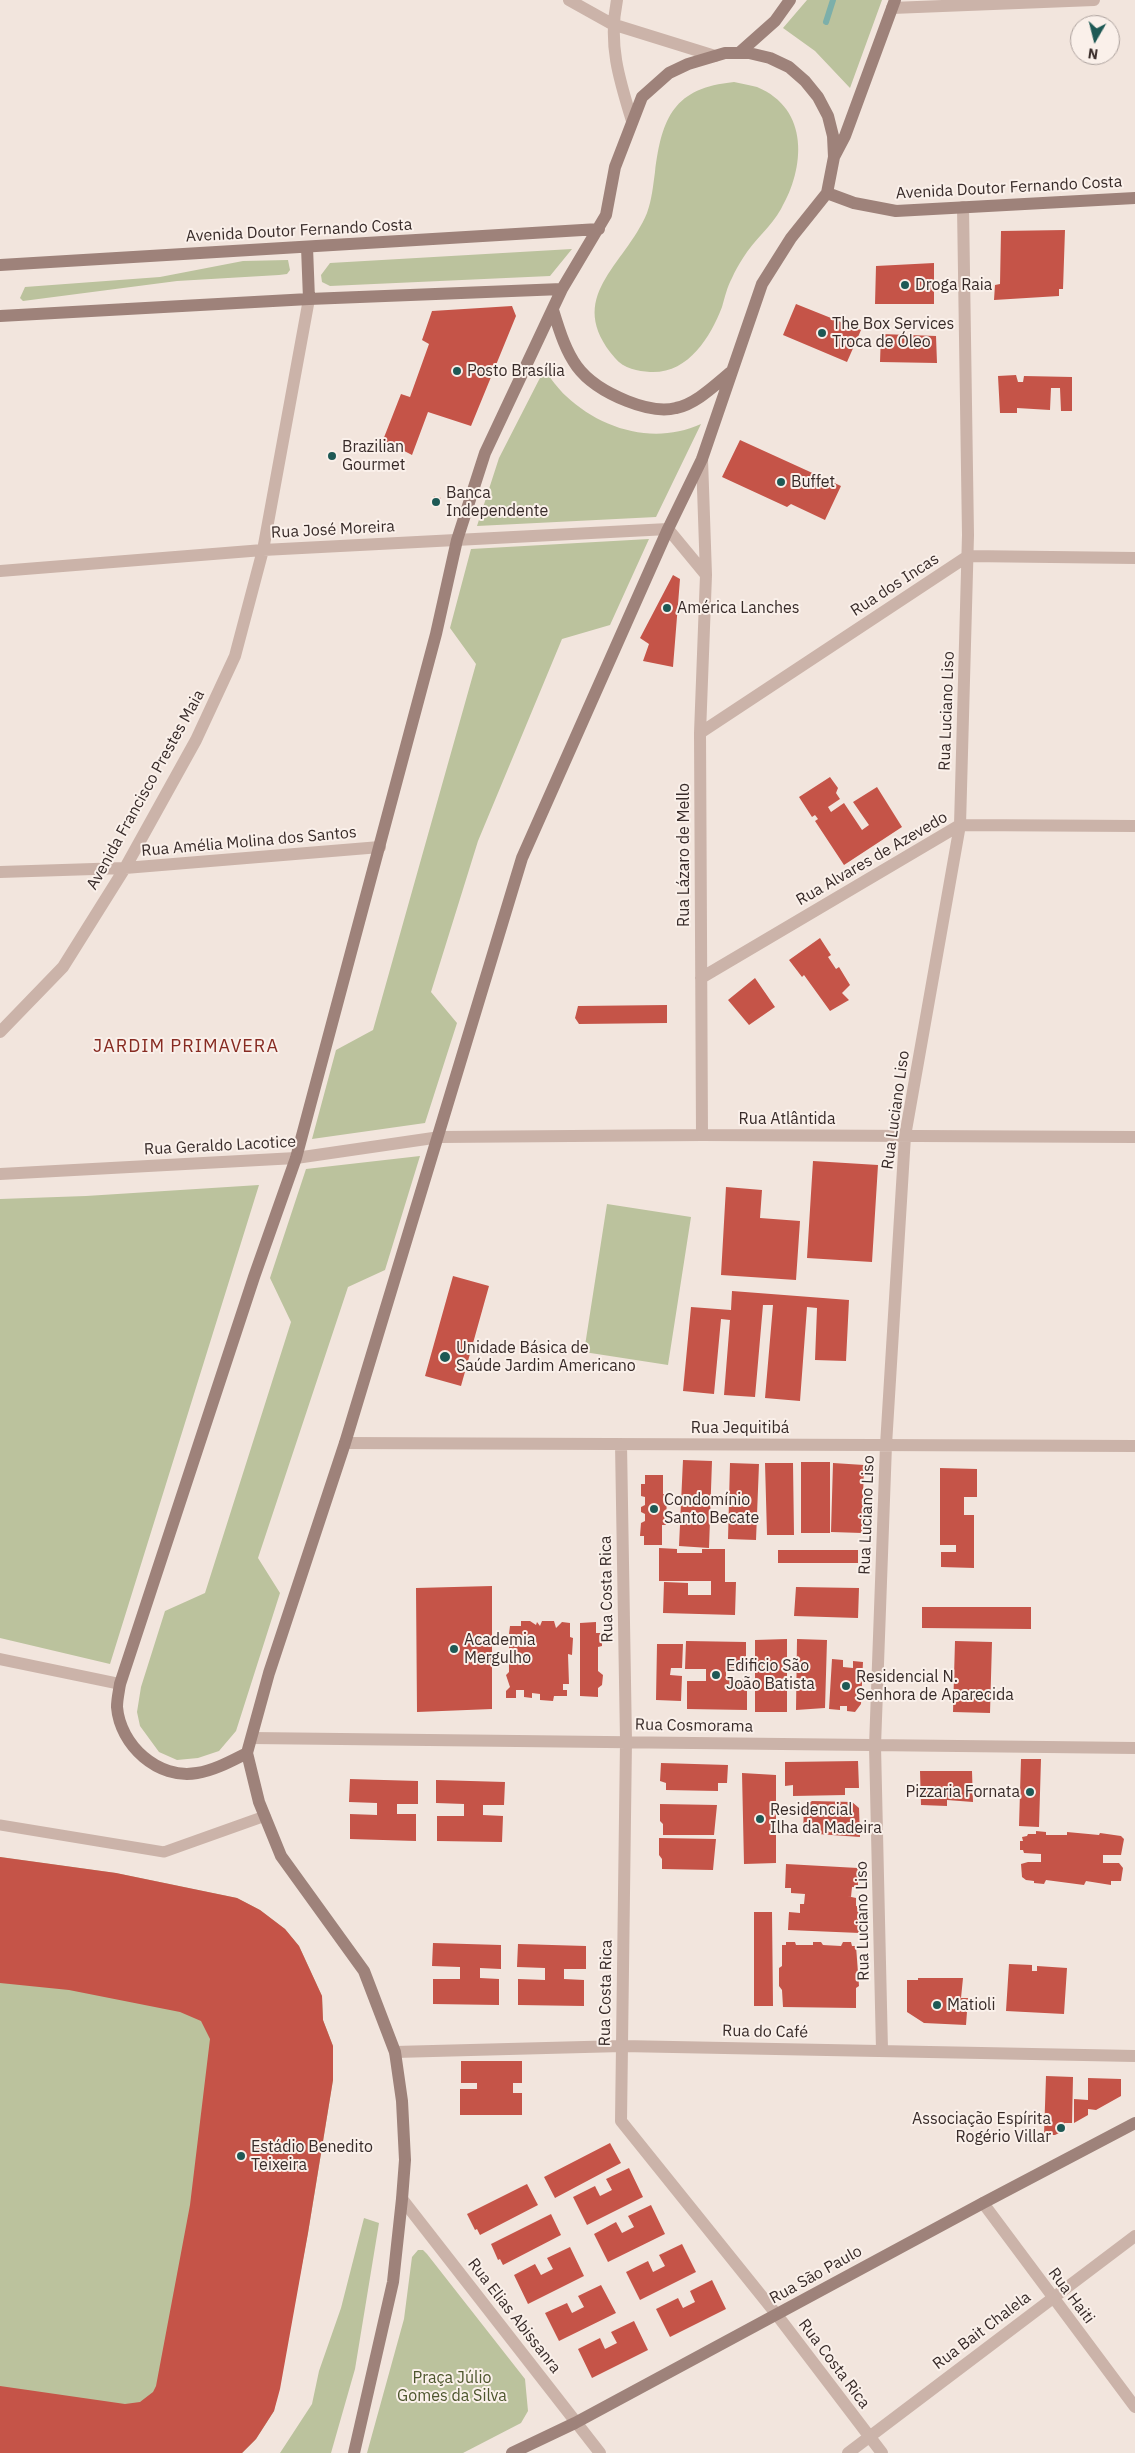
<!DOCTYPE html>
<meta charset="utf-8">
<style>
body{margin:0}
#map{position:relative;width:1135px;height:2453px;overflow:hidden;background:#f2e5dd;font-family:"IBM Plex Sans",sans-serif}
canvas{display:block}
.north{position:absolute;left:1070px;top:15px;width:50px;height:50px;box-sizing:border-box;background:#faf0ea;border:1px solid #aca19d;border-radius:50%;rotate:188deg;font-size:14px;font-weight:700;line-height:20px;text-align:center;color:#382b29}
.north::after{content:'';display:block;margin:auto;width:18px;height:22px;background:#1e5955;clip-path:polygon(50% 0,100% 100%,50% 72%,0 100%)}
</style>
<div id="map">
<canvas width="1135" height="2453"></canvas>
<div class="north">N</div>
</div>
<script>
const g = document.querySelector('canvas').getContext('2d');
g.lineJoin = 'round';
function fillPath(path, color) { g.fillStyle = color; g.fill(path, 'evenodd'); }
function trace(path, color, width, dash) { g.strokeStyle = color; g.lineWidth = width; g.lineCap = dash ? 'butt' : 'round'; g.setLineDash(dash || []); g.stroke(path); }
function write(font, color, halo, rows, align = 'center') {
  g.font = font + ' "IBM Plex Sans",sans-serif'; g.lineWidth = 4; g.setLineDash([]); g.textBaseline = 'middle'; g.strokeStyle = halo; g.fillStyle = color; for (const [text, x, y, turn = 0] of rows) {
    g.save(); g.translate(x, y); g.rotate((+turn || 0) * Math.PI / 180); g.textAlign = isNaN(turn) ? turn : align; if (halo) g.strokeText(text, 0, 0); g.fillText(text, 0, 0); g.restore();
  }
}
const green = new Path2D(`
 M807,0H882L850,88L815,51L783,28Z
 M734,82C742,84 750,85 757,87C810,109 805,168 781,209C771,227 754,240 743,258C739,264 735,271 732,278C727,287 725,297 722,307C710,338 688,374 650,372C638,371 624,369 615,358C563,297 625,266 647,213C652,199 653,186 655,172C662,117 674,88 734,82Z
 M572,249L550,276L330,286L322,282L321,275L330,263Z
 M288,260L290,270L287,274L279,275L177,281L23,301L20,298L25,287L160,277L243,261Z
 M544,370C551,378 558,389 566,396C602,430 655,445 701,424L656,517L477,526L499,458Z
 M649,539L610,625L562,639L478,841L431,992L457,1023L425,1123L312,1139L336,1050L373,1030L476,664L450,628L471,549Z
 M420,1156L385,1270L348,1287L258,1558L280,1593L236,1731L219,1751L198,1758L177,1760L159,1752L140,1726L137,1712L141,1687L165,1611L205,1593L291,1322L270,1278L306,1169Z
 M259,1185L110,1664L0,1638V1199L86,1196Z
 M607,1204L691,1217L668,1365L584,1352Z
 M0,1857L116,1873L237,1898L260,1910L285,1929L299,1946L322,1996L323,2020L333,2046V2080L308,2233L274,2411L256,2439L242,2453H0Z
 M364,2218L379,2223L355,2369L331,2453H280L312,2404L319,2371L341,2308Z
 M418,2250H423L427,2254L525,2379L528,2411L521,2423L463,2453H367L404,2319L412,2257Z`);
const stream = new Path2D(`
 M826,22L833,0`);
const building = new Path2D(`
 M1065,230L1063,289H1059V296L994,300L995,285L1000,284L1001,231Z
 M934,263V304H875L876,266Z
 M796,304L861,330L847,362L783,335Z
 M512,306L516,316L471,426L428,412L412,455L383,440L401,394L410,397L429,344L422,340L432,311Z
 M881,334L936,336L937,363L880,362Z
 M1016,375L1018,382H1023L1024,376L1072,377V411H1061L1060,388H1051L1050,410L1017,408V413H1000L998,376Z
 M740,440L841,486L825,520L791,504L787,507L722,477Z
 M434,496L441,498L437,508L431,505Z
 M673,575L680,579L673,667L643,661L649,644L640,638Z
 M830,777L838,788L836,793L840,799L828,807L831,812L844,803L862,830L869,825L853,802L877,787L902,827L844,865L815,821L818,819L815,815L812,817L799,797Z
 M820,938L831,955L828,957L836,969L839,967L850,985L842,993L849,1000L830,1011L804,975L802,977L789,960Z
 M755,978L775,1007L749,1025L728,1000Z
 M667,1005V1023L579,1024L575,1018L578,1006Z
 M813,1161L878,1165L872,1262L807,1258Z
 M726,1187L762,1190L760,1218L800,1221L796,1280L721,1275Z
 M453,1276L489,1286L461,1386L425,1376Z
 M732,1291L849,1300L846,1361L815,1360L817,1308L807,1307L800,1401L765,1398L773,1305H763L755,1397L724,1395L730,1320L721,1319L714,1394L683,1391L691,1307L731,1310Z
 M683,1460L712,1461L709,1548L679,1546Z
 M801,1462H830V1533H801Z
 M730,1463L759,1464L756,1540L728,1539Z
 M765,1463H793L794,1535H767Z
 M833,1463L864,1465L862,1533L831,1532Z
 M940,1468L977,1469V1497H964V1515H974V1568L941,1567V1552H956V1545H940Z
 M645,1475H663V1494H667L666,1525H662V1545H644V1536H640L641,1523L645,1521V1514L641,1512V1507L645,1505V1497L641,1496V1484H645Z
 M659,1548L677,1549V1553H702V1549H725V1582H736L735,1615L663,1613L664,1582L688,1583V1595H711V1581H659Z
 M778,1550H858V1563H778Z
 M492,1586V1709L417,1712L416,1588Z
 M796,1587L859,1588L858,1618L794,1616Z
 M922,1607H1031V1629L922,1628Z
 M521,1621H530L536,1625L537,1622L540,1626L542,1621H554L556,1628L562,1622L570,1623V1637L573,1638L572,1655L568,1654L569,1684H563V1690H567V1696H554L553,1701L540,1700V1694L532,1693V1698L524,1697V1690H516V1698H506V1691L510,1687L506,1675L509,1672V1639H512L513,1635L509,1634L510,1626H521Z
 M596,1622V1633H602V1646L598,1647V1671L603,1675L602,1685L598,1688V1697L580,1696V1623Z
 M787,1639V1712H755V1640Z
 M797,1639L827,1640L825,1708L796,1710Z
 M686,1641L746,1642V1670H726V1679L747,1680V1710L687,1709V1681H706V1669H685Z
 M955,1641L992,1642L990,1713L953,1712Z
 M657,1644H683L682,1668H671L670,1675L682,1676L681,1701L656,1700Z
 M832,1659L843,1660V1667L853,1668V1661L863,1662L861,1704L855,1712L847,1711V1706H840V1710L829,1709Z
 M1021,1759H1041L1039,1827L1019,1826Z
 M858,1761L859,1788H845V1795L793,1796V1785L785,1786V1762Z
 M661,1763L728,1765L727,1783H718V1791L666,1790V1783L660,1781Z
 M920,1771H972L973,1802L947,1800V1806L921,1805Z
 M742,1773L776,1775V1863L744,1864Z
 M350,1779L418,1781V1804H397V1814H416V1841L350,1839V1814L377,1815V1803L349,1802Z
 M436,1780L505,1782L504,1805H483V1815L503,1816L502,1842L437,1841V1816H464V1804L436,1803Z
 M812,1801L852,1802L859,1808L860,1837L803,1833L804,1806Z
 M660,1804L717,1805L714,1835H663V1824L660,1821Z
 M1036,1831L1046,1832V1835H1067V1832L1099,1835L1100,1833L1121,1836L1124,1839L1121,1855H1103V1863H1119L1123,1868L1121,1881H1111V1885L1086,1881L1084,1885L1046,1880L1044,1884L1034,1883V1881L1026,1880L1022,1877L1021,1864L1028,1862H1041V1854L1024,1853L1023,1850H1020V1841H1023L1022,1837L1027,1836L1028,1834H1036Z
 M659,1838L716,1839L713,1870L662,1869V1859L659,1855Z
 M0,1857L116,1873L237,1898L260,1910L285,1929L299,1946L322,1996L323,2020L333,2046V2080L308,2233L280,2389L274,2411L256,2439L242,2453H0V2386L125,2404L140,2402L153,2392L156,2386L190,2205L210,2039L201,2021L180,2012L69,1990L0,1983Z
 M786,1864L858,1868V1887H852L851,1897L847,1896L856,1898V1906L862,1907L860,1933L788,1930L789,1912L800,1913V1904H804L805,1894L791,1893V1888H785Z
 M754,1912H772L773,2006H754Z
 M786,1942H795L796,1945H813V1942H821L823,1945L841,1946L843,1942H851L852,1946H856L859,1986L856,1988V2008L783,2007L782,1990L779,1986V1968L782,1966V1945H786Z
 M433,1943L501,1945V1969L480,1968V1978L499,1979V2005L433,2004V1979H460V1967L432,1966Z
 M518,1944L586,1946V1969H564V1979L584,1980V2006L518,2005V1979L545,1980V1968L517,1967Z
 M1009,1964L1032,1965V1971H1037V1966L1067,1968L1064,2014L1006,2011Z
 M918,1978H963L961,1998H968L966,2025L924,2023L907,2012V1980H918Z
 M461,2061H522V2083H513V2093H522V2115H460V2089H477V2083H461Z
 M1046,2076L1073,2077L1072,2123H1065V2130L1055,2135H1044Z
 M1088,2078L1121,2079V2096L1096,2110L1088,2109V2115L1074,2123V2099L1088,2100Z
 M610,2143L621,2163L555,2198L544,2177Z
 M629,2168L643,2197L587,2225L573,2197L595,2186L600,2196L612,2190L606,2179Z
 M527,2184L538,2205L480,2235L477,2229L475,2230L467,2214Z
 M651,2205L665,2234L608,2262L594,2234L616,2222L622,2233L634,2227L628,2216Z
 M551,2214L561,2235L503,2265L500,2259L498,2260L491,2244Z
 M682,2244L696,2272L640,2300L626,2272L648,2261L653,2272L665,2266L659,2255Z
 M570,2247L584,2276L528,2304L514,2275L535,2264L541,2275L553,2269L547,2258Z
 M712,2280L726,2309L670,2337L656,2309L678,2298L683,2308L695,2302L690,2291Z
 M601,2285L616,2313L559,2341L545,2313L567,2303L572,2313L584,2307L578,2296Z
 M634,2321L648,2350L592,2378L578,2349L600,2338L605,2349L617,2343L611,2332Z`);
const service = new Path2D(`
 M0,1825L164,1852L265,1816`);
const minor = new Path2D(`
 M569,0L612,24L715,56
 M617,0C608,44 619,79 632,121
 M892,8L1094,0
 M0,571L263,550L668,529L706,575
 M700,733L968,556L1135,558
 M0,872L125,868L380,847
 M701,978L960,825L1135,826
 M0,1032L63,967L125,868L196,740L235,656L263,550L309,299
 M702,1135L700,733L706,575L702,459
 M0,1174L296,1158L440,1137L702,1135L1135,1137
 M345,1443L1135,1446
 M621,1444L626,1741L621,2121L777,2315L882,2453
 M0,1659L120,1684
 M252,1738L1135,1748
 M882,2050L875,1746L886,1445L905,1136L960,825L968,535L963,207
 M395,2052L622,2046L1135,2056
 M402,2199L600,2453
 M983,2203L1135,2407
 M848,2453L1135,2236`);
const secondary = new Path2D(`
 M739,53L775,21L790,0
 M834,157L845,136L895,0
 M827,193L854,203L896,211L1135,198
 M307,247L309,299
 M0,265L599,229
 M553,310C568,359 577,381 627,401C642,407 660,412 676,408C696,404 715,385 731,372
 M0,316L309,299L562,289
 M247,1753C231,1761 215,1770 197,1773C158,1780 120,1745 117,1707C117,1699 119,1691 120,1684L254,1277L296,1158L436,634L457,540L485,453L562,289L606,215L615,167L642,97L669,73L688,64L725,53H749L770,58L789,67L805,81L818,97L828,116L833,136L834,157L827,193L791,238L762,284L702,459L668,529L522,858L345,1443L269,1673L247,1753L259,1802L281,1856L364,1971L395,2052L402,2101L405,2160L402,2199L393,2282L354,2453
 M512,2453L575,2423L983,2203L1135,2123`);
const markers = [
 [905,285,5,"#1e5955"],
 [822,333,5,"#1e5955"],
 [457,371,5,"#1e5955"],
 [332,456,5,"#1e5955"],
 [781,482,5,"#1e5955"],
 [436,502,5,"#1e5955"],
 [667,608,5,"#1e5955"],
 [445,1357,6,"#1e5955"],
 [654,1509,5,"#1e5955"],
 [454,1649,5,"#1e5955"],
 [716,1675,5,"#1e5955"],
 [846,1686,5,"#1e5955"],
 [1030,1792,5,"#1e5955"],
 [760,1819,5,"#1e5955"],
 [937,2005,5,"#1e5955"],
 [1061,2128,5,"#1e5955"],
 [241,2156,5,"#1e5955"]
];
const streetNames = [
 ["Avenida Doutor Fernando Costa",1009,188,-3],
 ["Avenida Doutor Fernando Costa",299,231,-3],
 ["Rua José Moreira",333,530,-3],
 ["Rua dos Incas",895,585,-33],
 ["Rua Luciano Liso",947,711,-88],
 ["Avenida Francisco Prestes Maia",146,790,-61],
 ["Rua Amélia Molina dos Santos",249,842,-5],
 ["Rua Lázaro de Mello",684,855,-90],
 ["Rua Alvares de Azevedo",872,859,-30],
 ["Rua Luciano Liso",896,1110,-82],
 ["Rua Atlântida",787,1119],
 ["Rua Geraldo Lacotice",220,1146,-3],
 ["Rua Jequitibá",740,1428],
 ["Rua Luciano Liso",867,1515,-88],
 ["Rua Costa Rica",607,1589,-91],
 ["Rua Cosmorama",694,1726,1],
 ["Rua Luciano Liso",863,1921,-91],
 ["Rua Costa Rica",606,1993,-89],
 ["Rua do Café",765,2032,1],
 ["Rua São Paulo",816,2275,-29],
 ["Rua Haiti",1071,2296,53],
 ["Rua Elias Abissanra",514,2316,52],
 ["Rua Bait Chalela",982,2331,-37],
 ["Rua Costa Rica",834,2364,53]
];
const poiNames = [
 ["Droga Raia",915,285],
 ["The Box Services",832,324],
 ["Troca de Óleo",832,342],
 ["Posto Brasília",467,371],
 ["Brazilian",342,447],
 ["Gourmet",342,465],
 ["Buffet",791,482],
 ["Banca",446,493],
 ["Independente",446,511],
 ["América Lanches",677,608],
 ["Unidade Básica de",456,1348],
 ["Saúde Jardim Americano",456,1366],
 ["Condomínio",664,1500],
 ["Santo Becate",664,1518],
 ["Academia",464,1640],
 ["Mergulho",464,1658],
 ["Edificio São",726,1666],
 ["João Batista",726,1684],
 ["Residencial N.",856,1677],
 ["Senhora de Aparecida",856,1695],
 ["Pizzaria Fornata",1020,1792,"right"],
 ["Residencial",770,1810],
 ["Ilha da Madeira",770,1828],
 ["Matioli",947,2005],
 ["Associação Espírita",1051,2119,"right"],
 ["Rogério Villar",1051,2137,"right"],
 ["Estádio Benedito",251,2147],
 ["Teixeira",251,2165]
];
const parkNames = [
 ["Praça Júlio",452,2378],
 ["Gomes da Silva",452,2396]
];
const neighbourhoodNames = [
 ["JARDIM PRIMAVERA",186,1047]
];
fillPath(green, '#bbc29d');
trace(stream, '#7cafaa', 6);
fillPath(building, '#c55448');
trace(service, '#cbb3a9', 11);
trace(minor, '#cbb3a9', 12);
trace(secondary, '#9e827a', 12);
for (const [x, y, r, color] of markers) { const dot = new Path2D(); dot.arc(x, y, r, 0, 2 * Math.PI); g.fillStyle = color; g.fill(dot); trace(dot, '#faf0ea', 2); }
write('16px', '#382b29', '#faf0ea', streetNames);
write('16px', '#382b29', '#faf0ea', poiNames, 'left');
write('16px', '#4d562d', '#faf0ea', parkNames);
g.letterSpacing = '1px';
write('18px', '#872b22', '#faf0ea', neighbourhoodNames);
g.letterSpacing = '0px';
</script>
